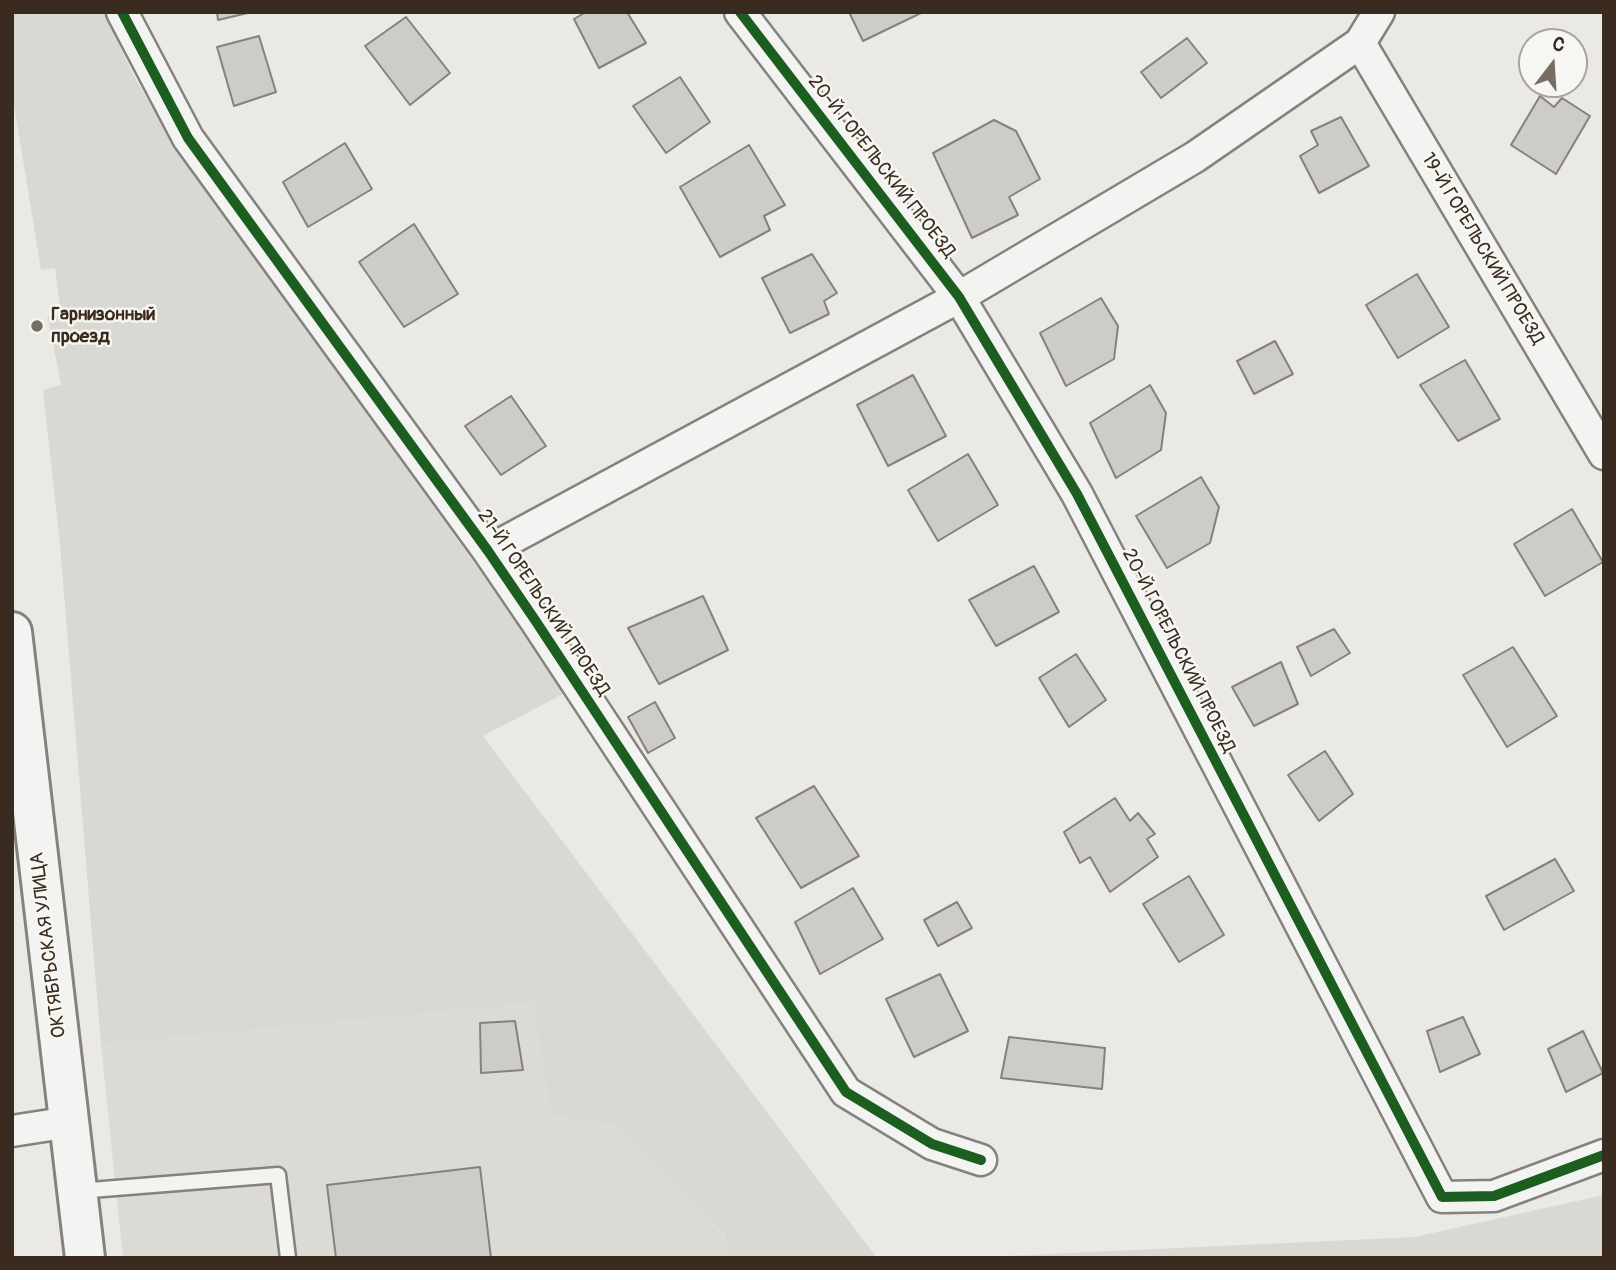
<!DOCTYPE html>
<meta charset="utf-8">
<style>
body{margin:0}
#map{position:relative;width:1616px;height:1270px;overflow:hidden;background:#eae9e6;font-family:Pangolin,sans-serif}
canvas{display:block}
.frame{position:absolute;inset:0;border:14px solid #3b2a1e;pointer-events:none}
.north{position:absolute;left:1518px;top:28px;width:70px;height:70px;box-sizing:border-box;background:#f6f6f2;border:2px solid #aba49d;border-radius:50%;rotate:17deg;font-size:19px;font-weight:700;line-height:28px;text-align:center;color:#3b2a1e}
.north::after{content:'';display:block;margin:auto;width:24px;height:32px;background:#786d64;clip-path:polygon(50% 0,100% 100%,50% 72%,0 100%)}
</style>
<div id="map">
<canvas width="1616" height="1270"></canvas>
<div class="frame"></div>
<div class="north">С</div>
</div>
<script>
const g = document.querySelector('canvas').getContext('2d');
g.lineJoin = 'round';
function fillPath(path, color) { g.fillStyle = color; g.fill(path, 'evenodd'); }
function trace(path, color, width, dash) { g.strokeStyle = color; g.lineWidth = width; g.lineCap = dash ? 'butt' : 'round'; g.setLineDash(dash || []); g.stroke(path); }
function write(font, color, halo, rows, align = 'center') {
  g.font = font + ' Pangolin,sans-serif'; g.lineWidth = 5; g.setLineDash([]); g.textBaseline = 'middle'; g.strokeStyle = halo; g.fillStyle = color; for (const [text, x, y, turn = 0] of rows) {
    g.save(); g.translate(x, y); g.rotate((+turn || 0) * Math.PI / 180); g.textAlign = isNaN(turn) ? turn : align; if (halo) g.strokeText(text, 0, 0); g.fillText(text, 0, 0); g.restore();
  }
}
const built = new Path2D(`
 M532,1004L550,1115L620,1125L725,1236L727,1258H123L101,1045Z`);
const green = new Path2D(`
 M12,12H105L131,71L175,146L567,692L483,736L877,1258H727L725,1235L620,1126L550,1115L532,1004L101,1045L60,545L43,390L61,385L48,316L61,314L55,268L41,270L12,93Z
 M1604,1195V1258H963L1415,1237Z`);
const building = new Path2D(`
 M217,12H252L218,20Z
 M586,12H627L646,43L599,68L574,19Z
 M849,12H923L863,41Z
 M406,17L450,73L410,105L365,46Z
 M259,36L276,92L234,106L217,47Z
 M1187,38L1207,63L1161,98L1141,72Z
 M680,77L710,122L666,153L633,106Z
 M1540,96L1554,107L1562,98L1590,116L1556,174L1511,145Z
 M1341,117L1369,166L1319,193L1300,156L1318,145L1311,131Z
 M994,120L1016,131L1040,179L1009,197L1018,215L972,238L933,153Z
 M345,143L372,189L308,227L283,182Z
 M749,145L785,205L764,216L770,230L720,257L680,187Z
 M414,224L458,294L404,327L359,262Z
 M812,254L837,293L824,301L829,314L790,333L762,278Z
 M1417,274L1449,327L1398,358L1366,305Z
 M1101,298L1118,326L1114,359L1066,386L1040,333Z
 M1275,341L1293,374L1254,394L1237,361Z
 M1465,360L1500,419L1458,441L1420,385Z
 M913,375L946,436L888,466L857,405Z
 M1150,385L1166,413L1161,450L1116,478L1090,423Z
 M511,396L546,446L501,475L465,426Z
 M968,454L998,505L938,541L908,490Z
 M1201,477L1219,507L1210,543L1167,568L1136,516Z
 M1572,509L1603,562L1545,596L1514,544Z
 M1034,566L1059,612L996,646L969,600Z
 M703,596L728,650L659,684L628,628Z
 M1334,629L1350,653L1311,676L1297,647Z
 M1513,647L1557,716L1507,747L1463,675Z
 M1076,654L1106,700L1069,727L1039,678Z
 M1281,662L1298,704L1254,726L1232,687Z
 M655,702L675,738L648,753L628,717Z
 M1325,751L1353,794L1319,821L1288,775Z
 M814,786L859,856L801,888L756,818Z
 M1115,798L1130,821L1138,813L1155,834L1147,839L1158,857L1110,892L1090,857L1080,863L1064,832Z
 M1555,859L1574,891L1504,930L1486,896Z
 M1189,876L1224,935L1179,962L1143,904Z
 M853,888L883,939L820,974L795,922Z
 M957,902L972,928L938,946L924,920Z
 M940,974L968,1031L914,1057L886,999Z
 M1463,1017L1480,1054L1440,1072L1427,1031Z
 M515,1021L523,1070L481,1073L480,1023Z
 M1583,1031L1603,1073L1566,1092L1548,1049Z
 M1009,1037L1105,1048L1102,1089L1001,1078Z
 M480,1167L491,1258H336L327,1185Z`);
const lane = new Path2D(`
 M78,1191L278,1175L288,1258`);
const street = new Path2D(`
 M122,12L188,138L488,551L535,620L846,1092L932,1144L981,1160
 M740,12L959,297L1077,494L1442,1197L1494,1196L1604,1155
 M1360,43L1604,454
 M488,551L959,297L1195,157L1360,43L1379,12
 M12,1131L70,1122`);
const primary = new Path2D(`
 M12,632L85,1258`);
const cycleway = new Path2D(`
 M122,12L188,138L488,551L535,620L846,1092L932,1144L981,1160
 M740,12L959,297L1077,494L1442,1197L1494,1196L1604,1155`);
const markers = [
 [37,326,7,"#786d64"]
];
const streetNames = [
 ["20-Й ГОРЕЛЬСКИЙ ПРОЕЗД",881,167,52],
 ["19-Й ГОРЕЛЬСКИЙ ПРОЕЗД",1482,249,59],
 ["21-Й ГОРЕЛЬСКИЙ ПРОЕЗД",543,603,56],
 ["20-Й ГОРЕЛЬСКИЙ ПРОЕЗД",1178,651,63],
 ["ОКТЯБРЬСКАЯ УЛИЦА",49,945,-97]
];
const poiNames = [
 ["Гарнизонный",51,315],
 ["проезд",51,337]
];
fillPath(built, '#dbdad4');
fillPath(green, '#dad8d3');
fillPath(building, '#cdccc9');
trace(building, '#85817d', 2);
trace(lane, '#85817d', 19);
trace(street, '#85817d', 35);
trace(primary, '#85817d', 44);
trace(lane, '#f3f3f1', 14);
trace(street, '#f3f3f1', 30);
trace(primary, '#f3f3f1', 38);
trace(cycleway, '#1b5e20', 10);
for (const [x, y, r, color] of markers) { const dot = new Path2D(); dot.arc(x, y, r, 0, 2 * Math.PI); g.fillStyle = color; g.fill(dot); trace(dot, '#f6f6f2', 2.5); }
write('19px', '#3b2a1e', '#f6f6f2', streetNames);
write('bold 19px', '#3b2a1e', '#f6f6f2', poiNames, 'left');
</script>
